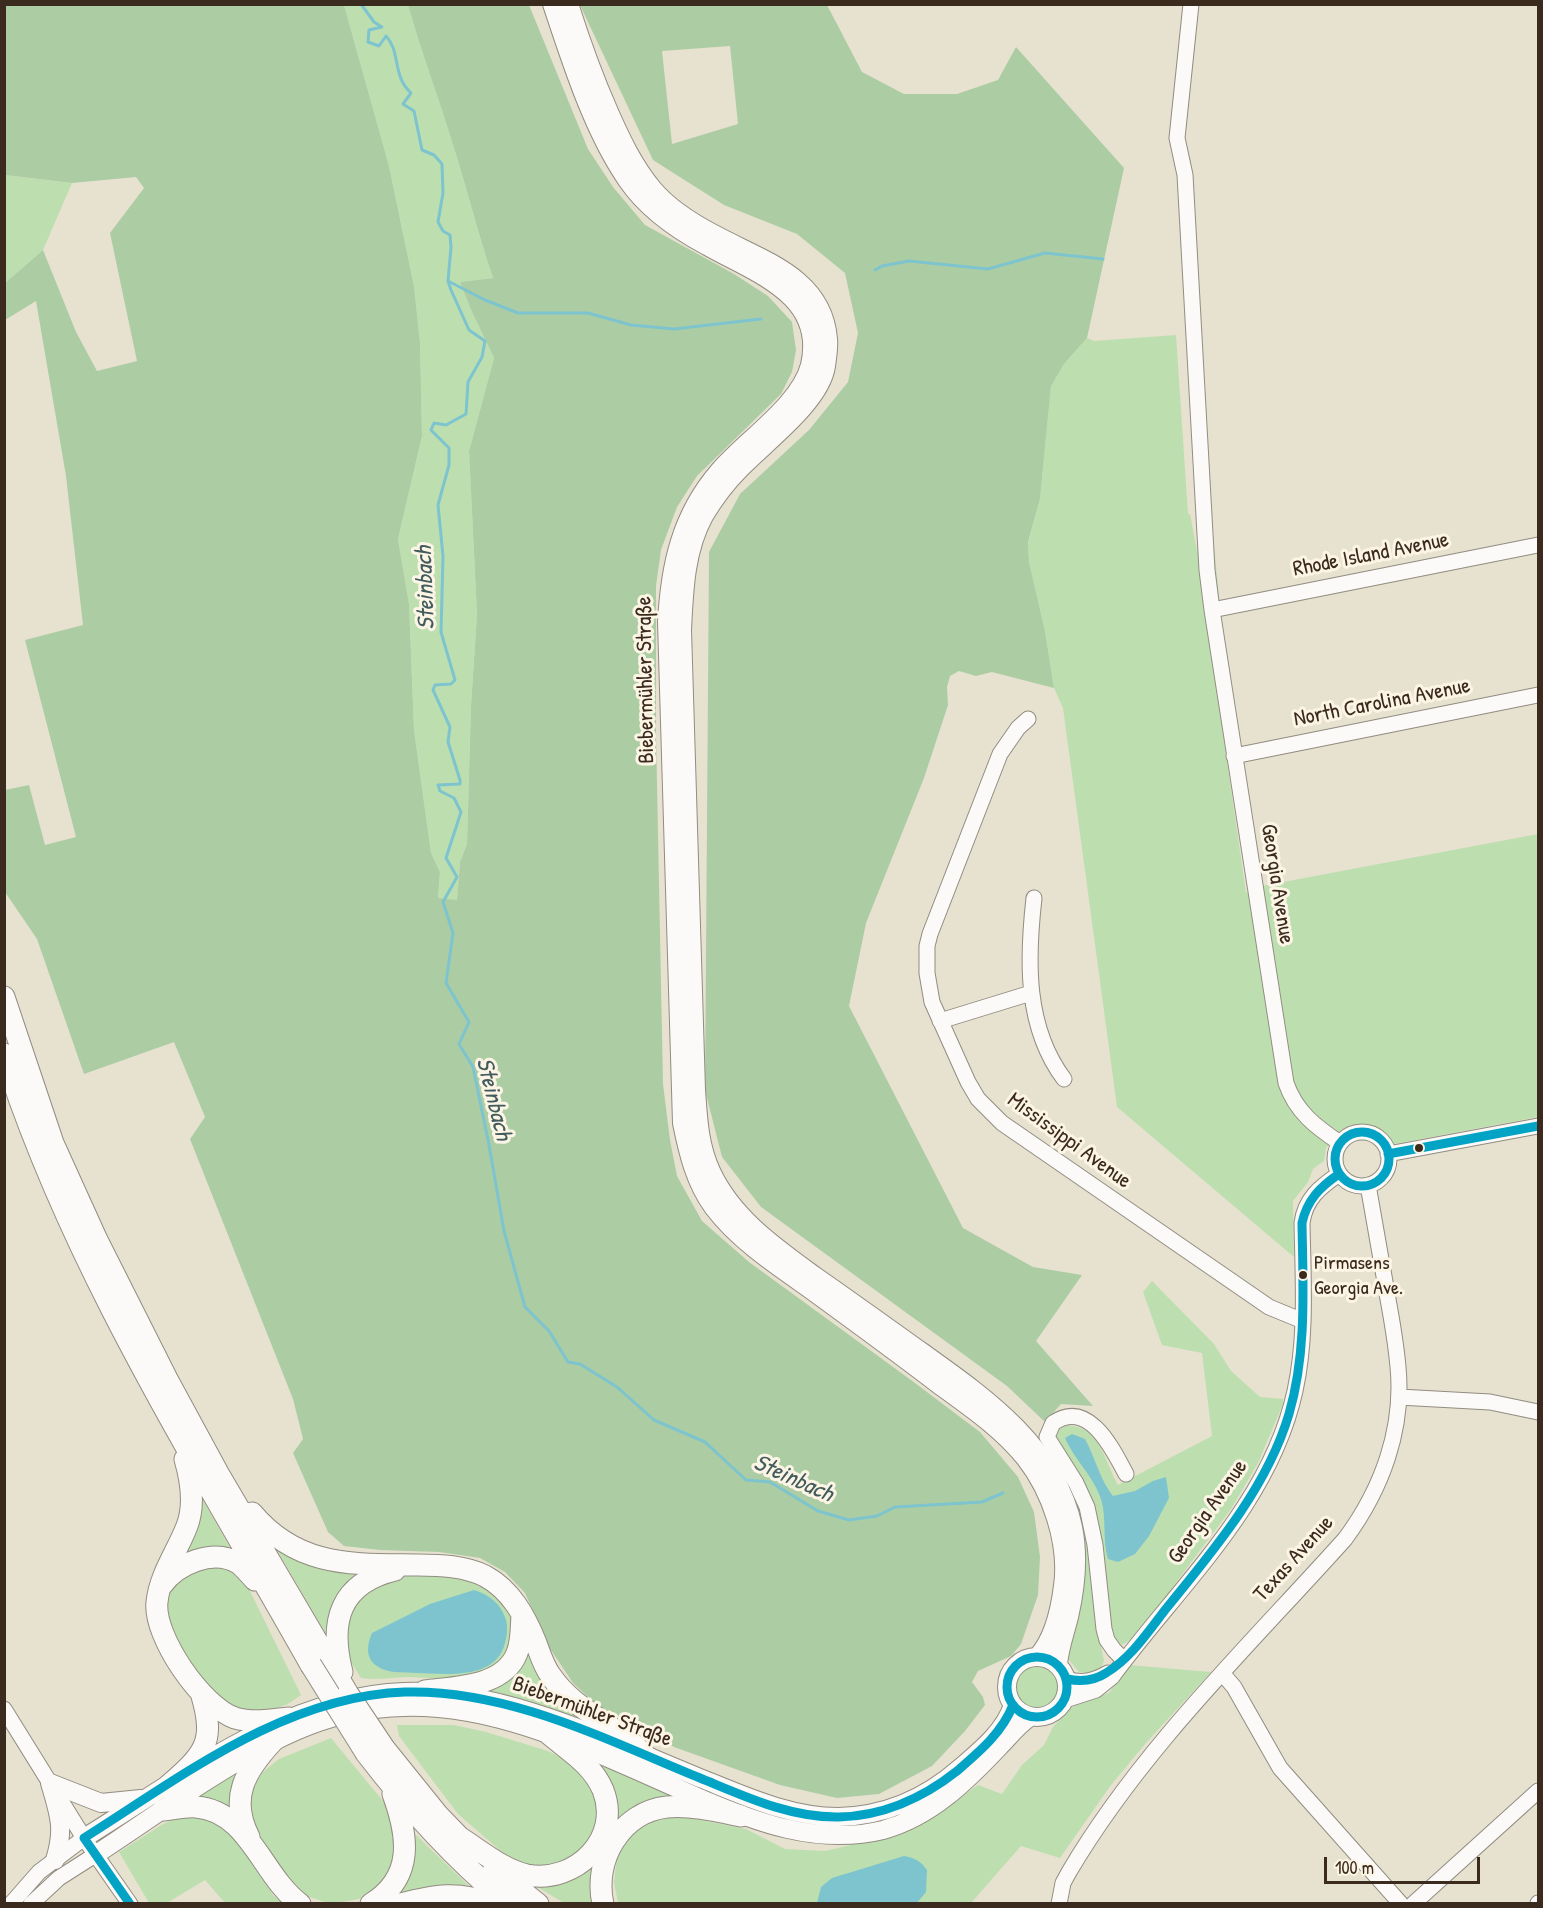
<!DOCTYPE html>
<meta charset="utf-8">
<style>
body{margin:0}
#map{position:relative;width:1543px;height:1908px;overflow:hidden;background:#e7e1d0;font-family:"Patrick Hand",sans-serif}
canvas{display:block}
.frame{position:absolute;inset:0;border:6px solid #3b2a1e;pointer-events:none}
.scale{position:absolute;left:1324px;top:1857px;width:156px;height:27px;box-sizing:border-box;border:3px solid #3b2a1e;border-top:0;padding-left:8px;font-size:18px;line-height:21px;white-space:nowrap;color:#3b2a1e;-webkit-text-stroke:4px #fcf5e5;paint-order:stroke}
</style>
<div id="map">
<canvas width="1543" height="1908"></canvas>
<div class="frame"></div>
<div class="scale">100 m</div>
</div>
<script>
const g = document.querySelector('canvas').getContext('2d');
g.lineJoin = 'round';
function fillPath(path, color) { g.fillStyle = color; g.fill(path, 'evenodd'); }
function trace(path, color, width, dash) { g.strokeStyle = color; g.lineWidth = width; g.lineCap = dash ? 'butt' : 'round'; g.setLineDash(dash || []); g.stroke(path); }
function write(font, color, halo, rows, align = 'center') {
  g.font = font + ' "Patrick Hand",sans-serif'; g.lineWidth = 6; g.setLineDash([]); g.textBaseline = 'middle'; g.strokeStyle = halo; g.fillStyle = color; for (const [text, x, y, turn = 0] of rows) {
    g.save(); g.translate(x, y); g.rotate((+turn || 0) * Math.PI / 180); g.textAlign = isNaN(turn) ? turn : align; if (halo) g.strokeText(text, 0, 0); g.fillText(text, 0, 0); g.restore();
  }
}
const green = new Path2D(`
 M344,5H408C421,52 439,98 453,145C467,190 478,234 493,278L460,282L471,310L494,358L469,451L477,614L471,706L467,844L460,862L457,901L438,898L440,872L431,853L414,730L409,604L398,539L422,436L420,342L414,286L389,166Z
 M5,175L72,183L43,250L5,283Z
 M1176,335L1188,514H1190L1197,551L1214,547L1220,605L1205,608L1246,893L1262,886L1538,834V1117L1389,1145C1380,1126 1369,1123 1349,1125L1326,1148L1324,1161L1313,1169L1308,1182L1293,1201L1294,1257L1117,1107L1063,708L1054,688L1045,631L1029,562L1028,543L1040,499L1051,385L1064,364L1087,338L1094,341Z
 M1152,1281L1214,1344L1231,1371L1260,1397L1283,1399V1404L1258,1463L1231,1509L1136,1636L1122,1645L1114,1640L1109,1630L1098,1531L1059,1449L1055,1435L1060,1426C1099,1421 1103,1458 1118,1485L1212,1436L1202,1353L1162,1345L1143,1292Z
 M1069,1483L1083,1517L1095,1616L1104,1661L1100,1670L1092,1674L1079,1672L1068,1659C1070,1637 1078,1616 1082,1595C1088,1564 1078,1513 1069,1483Z
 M200,1495L235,1557L184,1559Z
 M274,1545L372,1571L338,1597L330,1613V1641Z
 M197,1567C222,1567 231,1567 248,1587L301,1695L288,1704L275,1709L252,1712L226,1706L191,1669L167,1618V1605L170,1586Z
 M422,1573C435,1575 450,1575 463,1578C492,1584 522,1612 510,1644C505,1658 495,1670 480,1675C463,1681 429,1678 411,1677C394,1677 377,1681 361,1678L349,1659L343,1629L361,1592L396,1576Z
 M528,1636L599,1730L524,1700L482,1690Z
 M1012 1687a24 24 0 1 1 48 0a24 24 0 1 1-48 0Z
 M1129,1665L1211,1672L1146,1743L1111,1785L1060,1858L1021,1846L971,1903H618L614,1882L617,1856L631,1833L650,1822L672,1817L691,1818L746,1829L785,1849L825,1851L894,1835L930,1818L978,1785L1002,1794L1022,1765L1044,1745L1053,1727L1069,1709L1082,1701L1109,1693Z
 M397,1725H454L486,1732L548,1751L573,1763L596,1793L600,1818L595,1835L571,1859L551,1867L536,1868L510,1859L458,1814L399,1736Z
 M331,1738L383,1801L394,1819L398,1848L382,1887L364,1898L337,1903H328L304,1895L284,1876L267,1851L251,1821L248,1795L259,1775L279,1759Z
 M594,1760L688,1800L637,1810L597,1903H564L529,1882L605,1840Z
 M246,1765L234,1817L189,1801Z
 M186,1814L219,1819L256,1865L273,1895L283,1903H225L205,1880L167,1903H149L119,1852L163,1824Z
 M412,1831L471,1888L387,1902Z`);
const forest = new Path2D(`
 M5,5H344L389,166L414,286L420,342L422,436L398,539L409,604L414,730L431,853L440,872L438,898L457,900L460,862L467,844L471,706L477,614L469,451L494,358L471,310L460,282L493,278C478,234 467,189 453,145C439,98 421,52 408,5H529L588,149L613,187L645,225L734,274L768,296L792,322L796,350L792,372L781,394L697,476L677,507L661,550L656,586V733L663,1084L670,1140L677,1176L702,1221L749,1262L911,1380L980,1432L1018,1477L1034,1512L1040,1557L1038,1595L1021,1644L1011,1656L978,1671L972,1682L983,1697L985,1705L965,1731L932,1766L879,1794L837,1798L780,1785L674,1747L600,1708L573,1683L549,1647L525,1593L505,1572L480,1558L439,1552L380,1550L344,1546L328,1532L293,1453L303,1439L293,1399L190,1139L205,1117L174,1042L84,1074L37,939L5,892V790L29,785L45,845L76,837L25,640L83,625L66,476L36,301L5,320V283L43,250L76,332L97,371L137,361L110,233L144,188L136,177L72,183L5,175Z
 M580,5H827L862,72L904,94H957L998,80L1016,47L1124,168L1087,338L1064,364L1051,386L1040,499L1028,542L1029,562L1045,631L1054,688L992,672L976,676L959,671L950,676L947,687L948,705L924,778L866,923L849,1006L963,1228L1033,1267L1082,1275L1036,1341L1093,1406L1061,1404L1045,1422L1007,1386L761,1207L722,1157L705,1090L709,552L740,494L809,430L848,382L858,333L845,273L797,234L724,205L653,160ZM730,46L738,124L672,144L662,51Z`);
const water = new Path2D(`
 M1072,1434L1085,1439C1095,1457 1100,1480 1113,1496L1135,1491L1153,1481L1166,1477L1169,1498L1149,1536L1135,1554L1118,1562L1108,1559C1102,1540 1107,1518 1101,1499C1094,1477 1074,1459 1065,1438Z
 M474,1590C490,1595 501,1604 506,1620C508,1627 507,1636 505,1643C496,1680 447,1674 417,1673C405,1672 387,1674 377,1666C365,1658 367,1645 372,1633L430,1604Z
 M904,1856C915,1858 921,1861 927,1870L926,1892L917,1903H817L821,1887L832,1878Z`);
const stream = new Path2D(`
 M361,4L374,22L382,27L369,30L368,42L379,46L386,36C401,52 392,76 411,93L403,104L414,111L422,150L434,155L442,164L443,193L438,222L443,231L450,235L451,247L448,281L451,290L469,330L485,341L482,357L468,382L466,414L446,425L434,423L431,430L449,448V465L438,505L443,556L441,632L455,680L451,684L435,685L433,690L450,727L448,742L460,780V784L438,785L440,791L454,798L461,812L446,858L457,877L443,902L453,933L446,983L469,1022L459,1044L473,1067L489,1145L504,1231L525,1307L549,1331L568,1362L580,1364L617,1387L654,1420L705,1442L746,1480L770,1482L818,1511L849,1520L877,1516L895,1507L982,1502L1003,1493
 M875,270L882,266L909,261L988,269L1045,253L1103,259
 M448,281L485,300L518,313H588L631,325L674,329L761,319`);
const minor = new Path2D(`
 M1191,4L1177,138L1185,175L1207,570L1212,610L1286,1083C1296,1112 1316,1127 1340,1143
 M1212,610L1538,545
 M1028,719L1018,728L1000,754L930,934L927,946V973L932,1002L968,1082L978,1099L1002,1123L1269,1307L1303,1321
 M1234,756L1538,695
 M1034,898C1027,960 1025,1027 1064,1079
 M940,1021L1031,993
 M1335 1159a27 27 0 1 1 54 0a27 27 0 1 1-54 0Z
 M1388,1154L1538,1126
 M1399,1397L1490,1402L1538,1412
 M1124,1660L1114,1650L1107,1640L1104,1629L1095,1545L1087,1507L1076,1483L1047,1437L1053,1423C1089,1399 1112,1448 1126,1474
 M1222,1673L1234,1687L1280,1768L1401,1904
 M1067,1679C1082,1684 1094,1681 1108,1673
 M1065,1700L1096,1690L1112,1677C1178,1587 1270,1505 1295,1391C1307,1336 1303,1279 1302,1223C1305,1199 1320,1187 1339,1174
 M4,1709L84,1838L130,1904
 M11,1904L39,1872L84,1838
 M31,1904L59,1878L95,1855
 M1059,1904L1063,1883L1069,1872C1142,1748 1250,1645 1345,1539C1382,1489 1404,1429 1398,1367C1396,1344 1392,1321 1388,1299C1381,1261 1375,1223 1368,1185
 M1413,1904L1538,1791
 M1538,1904V1903`);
const major = new Path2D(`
 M552,4C571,61 593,131 627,180C646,208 677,230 707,246C754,273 826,295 810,365C800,405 745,440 719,471C681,515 670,565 667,622L682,1123C688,1153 695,1182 713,1207C738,1240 774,1264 807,1287C851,1319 895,1351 938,1384C968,1406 1001,1428 1025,1458C1051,1491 1069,1543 1063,1586C1060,1610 1054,1639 1037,1657
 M569,4C581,42 594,78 610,114C622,141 634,166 653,189C669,208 693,223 714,234C761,260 823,276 828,339C829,347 827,358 826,366C821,402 765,443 740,469C726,483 714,499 704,516C685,551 684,591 682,630L696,1090C698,1118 699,1145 711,1171C732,1217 775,1247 815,1276C851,1301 887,1327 922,1352C985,1397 1056,1446 1073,1527C1079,1557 1076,1587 1069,1617C1065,1633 1059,1649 1058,1665
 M1007 1687a30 30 0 1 1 60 0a30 30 0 1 1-60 0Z
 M50,1783L101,1803L141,1799
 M50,1783C59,1814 65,1828 55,1860
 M84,1838C182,1778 285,1696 404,1692C504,1688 613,1743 705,1780C747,1797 791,1817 838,1817C884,1816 926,1798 960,1768C980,1751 1005,1731 1013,1705
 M95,1855C153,1817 210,1775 271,1743C424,1661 554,1735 697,1797C755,1822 818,1846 883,1830C931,1817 967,1781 1000,1746C1010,1736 1018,1725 1030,1717`);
const highway = new Path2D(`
 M4,997L53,1143L97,1240L167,1379L218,1473L348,1694
 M4,1054C74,1272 199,1466 311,1665
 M185,1459C191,1480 195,1505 187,1526C177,1552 160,1574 157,1602C153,1636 202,1707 235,1718C252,1723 272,1720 289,1718
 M252,1513C298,1568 353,1564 418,1565C440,1565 465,1566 485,1576C511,1590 525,1616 536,1643C540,1654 544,1667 551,1676C570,1704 599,1717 624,1737C633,1743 640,1751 648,1758
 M162,1585C177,1564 213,1548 238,1563C244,1567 249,1574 255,1580
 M342,1672C329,1621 340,1583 395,1570
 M425,1691C456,1687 504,1687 517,1653C522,1641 521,1627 522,1615
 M384,1748L438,1815L468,1846
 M366,1753C409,1809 454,1859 509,1904
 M168,1786C203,1755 216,1744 202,1696
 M163,1810C174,1809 185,1806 196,1807C249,1811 262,1876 300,1904
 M249,1837C229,1798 245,1771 273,1741
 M459,1837C480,1850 503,1870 527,1875C576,1884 622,1838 603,1790C592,1764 569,1751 549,1734
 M494,1869L538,1904
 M371,1904C415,1877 408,1835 393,1794
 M401,1904C435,1895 458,1891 492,1904
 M603,1904C593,1860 621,1812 667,1807C692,1805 717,1811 741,1816`);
const highwayBridge = new Path2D(`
 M311,1665L366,1753
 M348,1694L384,1748`);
const bus1 = new Path2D(`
 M1335 1159a27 27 0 1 1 54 0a27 27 0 1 1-54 0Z
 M1388,1154L1538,1126
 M1007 1687a30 30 0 1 1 60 0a30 30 0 1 1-60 0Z
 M1067,1679C1081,1682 1094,1681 1106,1673C1131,1658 1148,1632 1165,1610C1213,1551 1267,1488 1289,1414C1307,1352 1303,1287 1302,1223C1307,1200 1320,1187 1339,1174
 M130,1904L84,1838C181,1777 285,1696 405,1692C508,1689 607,1740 700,1778C744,1796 790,1818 839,1817C882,1816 923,1798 957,1771C979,1752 1002,1733 1013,1705`);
const markers = [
 [1419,1148,5,"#3b2a1e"],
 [1303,1275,5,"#3b2a1e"]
];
const busNames = [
 ["Pirmasens",1314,1264],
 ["Georgia Ave.",1314,1289]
];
const streetNames = [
 ["Rhode Island Avenue",1371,555,-11],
 ["Biebermühler Straße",646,680,-91],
 ["North Carolina Avenue",1382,703,-11],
 ["Georgia Avenue",1277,884,81],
 ["Mississippi Avenue",1069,1141,36],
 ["Georgia Avenue",1208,1512,-55],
 ["Texas Avenue",1294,1559,-48],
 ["Biebermühler Straße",592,1712,20]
];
const waterNames = [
 ["Steinbach",426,588,-92],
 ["Steinbach",493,1099,76],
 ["Steinbach",793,1479,24]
];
fillPath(green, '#bddfb0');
fillPath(forest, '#accda3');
fillPath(water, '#7dc4cf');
trace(stream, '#7dc4cf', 3);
trace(minor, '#928c81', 17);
trace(major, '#928c81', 20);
trace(highway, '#928c81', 23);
trace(minor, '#fbfaf8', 15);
trace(major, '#fbfaf8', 18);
trace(highway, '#fbfaf8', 21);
trace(highwayBridge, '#928c81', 23, []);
trace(highwayBridge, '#fbfaf8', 21);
trace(bus1, '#03a3c5', 9);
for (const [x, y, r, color] of markers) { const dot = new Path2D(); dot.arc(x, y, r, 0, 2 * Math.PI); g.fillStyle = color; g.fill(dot); trace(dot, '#fcf5e5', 2); }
write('20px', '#3b2a1e', '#fcf5e5', busNames, 'left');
write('22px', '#3b2a1e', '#fcf5e5', streetNames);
write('italic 24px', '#425b5c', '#fcf5e5', waterNames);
</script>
